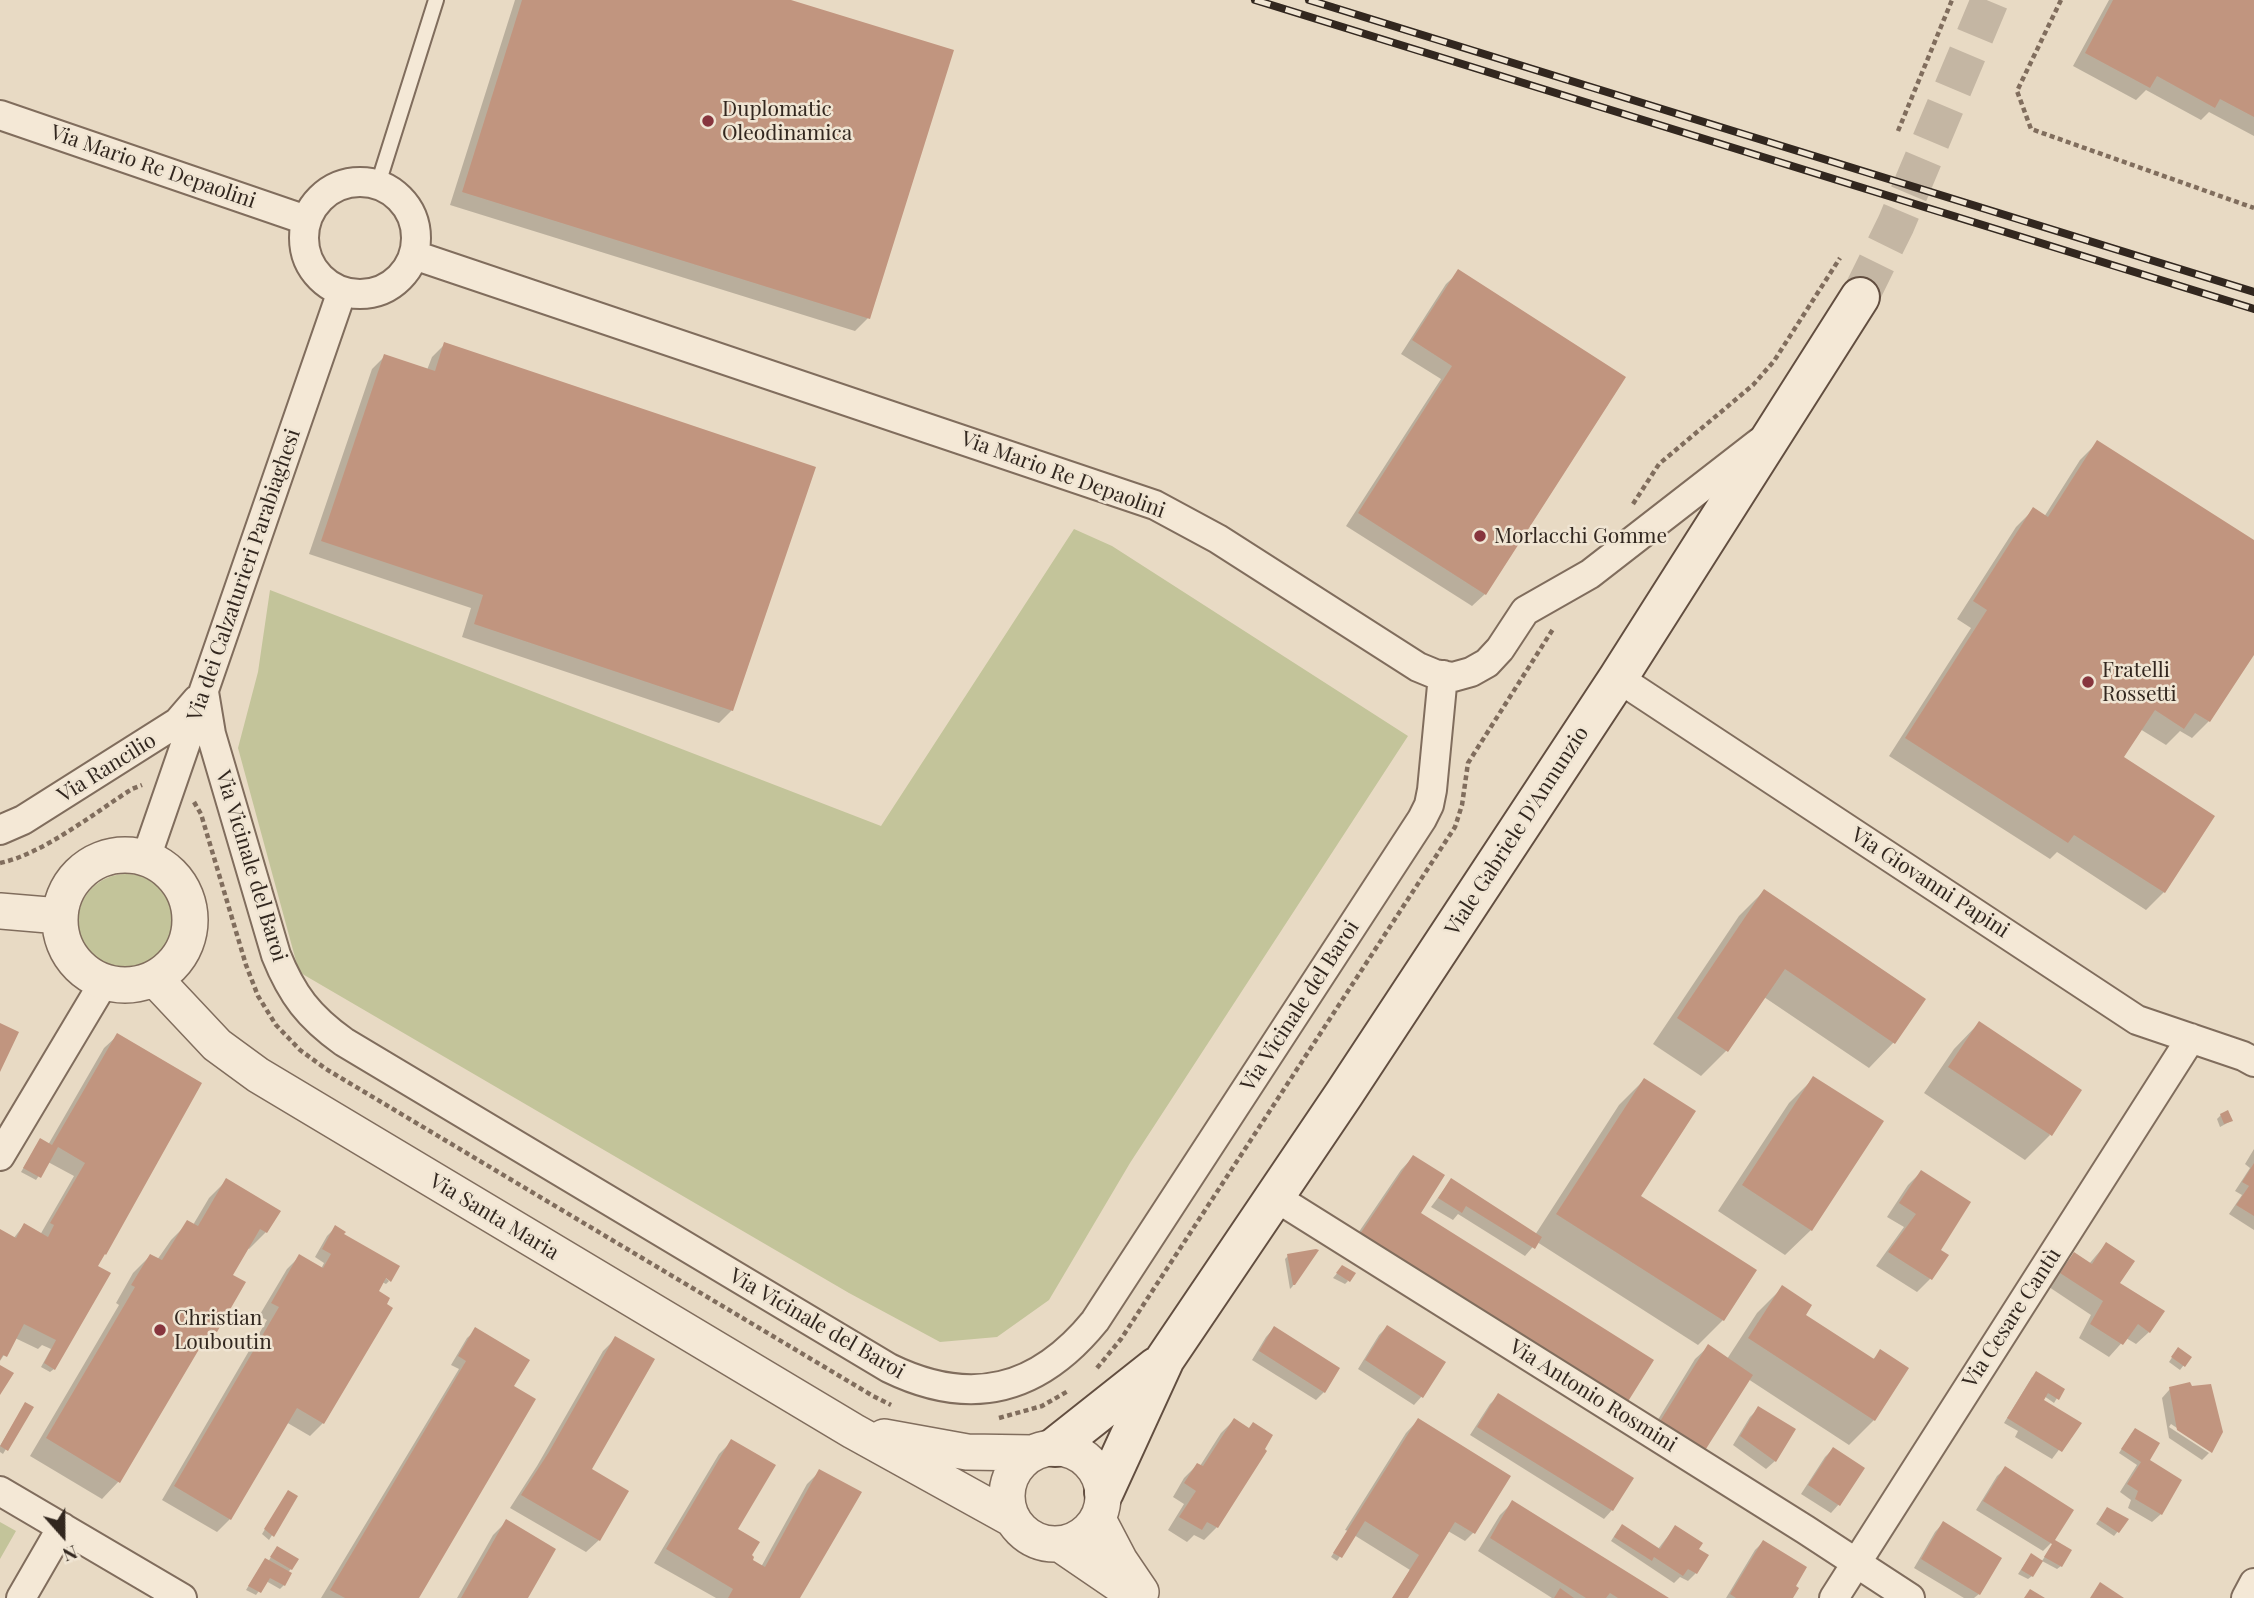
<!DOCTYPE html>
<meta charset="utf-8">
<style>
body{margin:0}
#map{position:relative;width:2254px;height:1598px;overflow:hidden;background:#e8dac4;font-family:"Playfair Display",serif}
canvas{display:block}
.north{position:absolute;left:28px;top:1500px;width:70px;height:70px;-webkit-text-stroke:5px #f0e5d3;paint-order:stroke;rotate:159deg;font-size:19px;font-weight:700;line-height:28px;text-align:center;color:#32271f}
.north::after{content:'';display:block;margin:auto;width:24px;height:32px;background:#32271f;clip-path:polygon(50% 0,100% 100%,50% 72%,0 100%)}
</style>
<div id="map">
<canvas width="2254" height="1598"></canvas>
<div class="north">N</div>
</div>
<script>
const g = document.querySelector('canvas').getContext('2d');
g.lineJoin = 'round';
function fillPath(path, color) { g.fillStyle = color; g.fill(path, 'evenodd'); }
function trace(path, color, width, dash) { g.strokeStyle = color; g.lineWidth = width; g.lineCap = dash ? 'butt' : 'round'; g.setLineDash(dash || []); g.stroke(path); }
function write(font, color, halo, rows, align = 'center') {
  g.font = font + ' "Playfair Display",serif'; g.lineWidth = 5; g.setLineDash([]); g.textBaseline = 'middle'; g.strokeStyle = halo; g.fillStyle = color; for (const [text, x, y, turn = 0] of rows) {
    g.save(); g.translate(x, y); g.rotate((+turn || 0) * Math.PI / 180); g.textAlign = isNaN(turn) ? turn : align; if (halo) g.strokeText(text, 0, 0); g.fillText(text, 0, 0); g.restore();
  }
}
const green = new Path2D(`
 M1074,529L1112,546L1408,736L1130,1163L1049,1300L997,1337L940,1342L849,1293L299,972L238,748L258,672L270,590L881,826Z
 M78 922a48 48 0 1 1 96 0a48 48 0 1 1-96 0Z
 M0,1522L16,1531L0,1559Z`);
const shadow = new Path2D(`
 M515,0H785L868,318L855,331L450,205Z
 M2109,0H2254V136L2209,112L2201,120L2146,90L2136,100L2073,66Z
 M1459,272L1485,594L1472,606L1346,526L1441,379L1401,354L1446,284Z
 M445,344L732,710L719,723L462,637L471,608L309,554L372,369L385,356L427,370L432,357Z
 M2098,442L2254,543V651L2209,721L2192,738L2180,731L2166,745L2140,729L2122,758L2213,816L2164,892L2146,910L2057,852L2050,859L1889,756L1971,628L1957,619L2016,527L2033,510L2044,517L2080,460Z
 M1764,891L1894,1042L1869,1068L1764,997L1726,1051L1701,1076L1653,1044L1739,916Z
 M1979,1023L2050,1135L2025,1160L1924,1093L1954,1049Z
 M117,1036L100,1259L54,1369L50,1372L41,1367L51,1349L42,1345L38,1349L15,1338L0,1361V1232L13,1239L24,1225L40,1235L74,1176L48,1162L36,1180L21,1172L40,1140L48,1145L104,1048Z
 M1814,1078L1811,1230L1785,1255L1718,1211L1789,1103Z
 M1644,1080L1639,1196L1723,1320L1698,1345L1537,1242L1525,1256L1458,1214L1453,1220L1431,1207L1451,1180L1535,1235L1619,1105Z
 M2221,1115L2231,1121L2220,1127L2217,1119Z
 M2254,1149V1230L2229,1214L2242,1195L2235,1191L2250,1168L2245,1164Z
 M1413,1157L1442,1175L1348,1248L1401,1170Z
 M1921,1172L1939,1250L1946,1256L1930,1279L1917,1292L1876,1266L1904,1227L1887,1217L1908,1185Z
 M226,1181L266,1232L249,1249L247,1248L231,1276L215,1331L197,1349L119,1481L102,1499L30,1456L119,1305L116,1303L133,1273L150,1256L157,1260L171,1240L188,1223L193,1225L209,1198Z
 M335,1228L389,1281L386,1284L382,1282L323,1423L310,1436L286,1422L230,1519L217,1532L162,1500L267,1320L259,1316L287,1269L300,1256L321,1269L324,1263L315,1257L327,1236Z
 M2106,1244L2117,1283L2149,1332L2136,1344L2126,1338L2109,1357L2079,1338L2091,1315L2049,1287L2061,1268L2074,1255L2089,1264Z
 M1316,1251L1292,1287L1290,1289L1285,1259L1288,1256Z
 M1339,1271L1348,1281L1345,1284L1333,1278Z
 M1782,1288L1804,1315L1872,1360L1881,1352L1874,1420L1849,1445L1748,1379L1648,1436L1695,1359L1708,1347L1727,1359L1757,1313Z
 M1387,1327L1422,1396L1414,1405L1358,1369L1379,1335Z
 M1274,1328L1324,1392L1316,1400L1252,1360L1266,1337Z
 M476,1330L511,1387L417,1598H321L459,1369L451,1365L467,1338Z
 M616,1338L589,1470L599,1540L586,1552L510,1508L537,1466L603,1351Z
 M2175,1353L2190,1357L2180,1370L2169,1362Z
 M2032,1377L2062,1390L2054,1403L2044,1396L2041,1400L2079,1423L2052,1459L2015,1437L2018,1431L2004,1423Z
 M2170,1389L2210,1450L2171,1424L2169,1427L2209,1453L2202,1460L2169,1438L2162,1398Z
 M1499,1395L1612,1510L1604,1519L1470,1435L1490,1404Z
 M25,1404L31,1407L3,1454L0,1452V1446Z
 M1758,1409L1775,1461L1766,1469L1733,1445L1750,1417Z
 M1234,1420L1217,1527L1204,1540L1194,1535L1187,1542L1168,1530L1184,1504L1173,1497L1184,1478L1197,1465L1200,1466L1221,1433Z
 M1418,1420L1509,1477L1473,1533L1465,1541L1448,1531L1406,1598H1393L1410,1570L1354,1535L1337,1561L1331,1557L1348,1531L1345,1530L1406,1433Z
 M2132,1433L2148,1459L2161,1514L2152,1522L2128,1508L2131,1500L2120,1492L2137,1465L2119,1453Z
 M732,1441L730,1537L750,1556V1561L761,1567L807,1484L820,1471L799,1598H716L654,1563L719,1454Z
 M1833,1449L1839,1504L1831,1513L1801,1494L1825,1457Z
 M2006,1468L2051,1543L2043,1551L1976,1510L1997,1476Z
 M288,1492L296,1497L269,1540L262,1534Z
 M1513,1502L1666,1598H1552L1478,1551L1500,1515Z
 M2107,1509L2127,1520L2114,1536L2096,1524Z
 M506,1522L526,1598H457L493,1535Z
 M1943,1523L1979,1594L1974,1598H1964L1914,1568L1935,1532Z
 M1675,1527L1697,1549L1696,1573L1688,1581L1680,1577L1674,1583L1611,1541L1618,1530L1658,1549Z
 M1763,1542L1790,1598H1726L1755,1550Z
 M2052,1545L2061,1566L2057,1569L2042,1561Z
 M274,1552L291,1569L287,1573L284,1585L280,1589L266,1581L256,1595L246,1590L262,1564L268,1562Z
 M2028,1559L2032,1576L2028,1579L2018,1574Z`);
const building = new Path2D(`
 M522,0H791L954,50L870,319L462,192Z
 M2113,0H2254V117L2220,99L2215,108L2157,76L2150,88L2085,53Z
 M1458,269L1626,377L1486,595L1358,513L1452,366L1412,340Z
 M444,342L816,467L733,711L474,624L483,595L321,541L384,354L435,371Z
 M2097,440L2254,540V655L2210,722L2195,713L2184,729L2155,710L2124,757L2215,816L2165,893L2074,835L2068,843L1905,738L1987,610L1973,601L2033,507L2048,517Z
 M1764,889L1926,999L1895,1044L1785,969L1728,1052L1677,1018Z
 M1979,1021L2082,1090L2052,1136L1948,1067Z
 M0,1023L19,1032L0,1072Z
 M117,1033L202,1083L106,1255L105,1254L98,1266L111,1273L55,1370L44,1363L56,1340L24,1324L7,1357L3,1355L0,1360V1229L16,1238L24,1223L48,1237L54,1225L50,1223L85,1163L58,1147L41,1178L23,1168L40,1138L52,1145Z
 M1813,1076L1884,1121L1812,1231L1742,1185Z
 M1644,1078L1696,1111L1641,1196L1757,1270L1724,1321L1556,1214Z
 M2228,1110L2233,1121L2224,1124L2220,1114Z
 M1413,1155L1445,1175L1421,1213L1654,1360L1627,1403L1360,1234Z
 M2254,1163V1216L2236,1205L2249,1186L2242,1182Z
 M1921,1170L1971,1202L1941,1250L1949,1255L1932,1280L1888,1252L1916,1214L1899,1203Z
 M226,1178L281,1211L267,1233L260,1229L233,1275L246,1282L217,1332L211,1329L120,1483L46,1438L135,1287L131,1285L150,1254L162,1260L187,1220L198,1226Z
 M1451,1178L1542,1237L1535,1249L1466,1206L1462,1213L1438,1198Z
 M335,1225L346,1232L344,1234L400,1266L391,1282L386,1278L379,1291L390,1298L387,1304L393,1308L324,1424L297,1408L231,1520L174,1486L279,1307L271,1303L299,1254L323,1268L331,1254L322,1249Z
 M2106,1242L2135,1261L2120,1283L2165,1311L2150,1333L2138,1324L2123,1345L2090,1324L2103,1301L2060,1273L2074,1252L2092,1264Z
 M1316,1249L1319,1250L1295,1285H1293L1287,1254Z
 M1342,1265L1356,1273L1350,1282L1336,1273Z
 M1782,1285L1812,1305L1806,1315L1874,1359L1880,1349L1909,1368L1875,1421L1748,1338Z
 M1387,1325L1446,1362L1423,1398L1365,1360Z
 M1274,1326L1340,1368L1325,1393L1259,1351Z
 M475,1327L530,1360L514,1386L536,1399L419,1598H345L330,1590L466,1361L458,1356Z
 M615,1336L655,1359L592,1469L629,1491L600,1541L521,1495L549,1452Z
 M1708,1344L1753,1375L1704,1452L1659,1423Z
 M2178,1347L2192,1357L2185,1367L2171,1357Z
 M0,1365L14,1373L0,1395Z
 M2036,1371L2065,1389L2059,1400L2048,1393L2044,1400L2082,1423L2062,1452L2007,1418Z
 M2190,1382L2192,1386L2211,1384L2223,1432L2212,1453L2177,1430L2169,1387Z
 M1498,1393L1634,1478L1613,1511L1477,1427Z
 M25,1402L34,1407L8,1451L0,1446Z
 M1758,1406L1796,1429L1776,1462L1740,1436Z
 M1234,1418L1249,1428L1253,1422L1273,1435L1265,1449L1267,1451L1218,1528L1207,1522L1202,1530L1179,1517L1196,1491L1184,1483L1197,1463L1203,1466Z
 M1418,1418L1511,1476L1475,1534L1455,1522L1408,1598H1392L1419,1555L1365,1521L1342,1558L1333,1553Z
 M2135,1428L2160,1443L2150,1460L2182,1480L2162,1515L2135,1499L2138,1491L2127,1484L2141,1462L2121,1449Z
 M731,1439L776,1465L738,1529L760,1542L752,1555L754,1557L753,1560L765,1567L819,1469L862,1492L800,1598H728L733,1589L666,1549Z
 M1833,1447L1865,1468L1840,1506L1808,1485Z
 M2005,1466L2074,1510L2055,1540L2072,1550L2062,1567L2044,1557L2052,1544L1983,1501Z
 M288,1490L298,1496L274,1537L264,1529Z
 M1512,1500L1669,1598H1618L1610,1593L1606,1598H1586L1490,1538Z
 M2107,1507L2129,1519L2119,1533L2099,1520Z
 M506,1519L556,1549L528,1598H461Z
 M1943,1521L2002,1558L1980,1595L1921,1559Z
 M1622,1524L1660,1549L1675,1525L1703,1543L1699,1549L1709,1555L1697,1574L1688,1569L1683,1576L1654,1557L1652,1561L1614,1537Z
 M1763,1540L1807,1567L1796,1586L1799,1588L1793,1598H1736L1730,1594Z
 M277,1546L299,1559L292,1570L270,1557Z
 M2031,1553L2043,1561L2033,1577L2021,1570Z
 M265,1558L292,1573L285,1586L270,1578L261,1593L248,1586Z
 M2100,1582L2124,1598H2090Z
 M1560,1588L1574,1598H1554Z
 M2030,1589L2045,1598H2024Z`);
const secondaryTunnel = new Path2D(`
 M1860,297L1896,224L1990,0`);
const path = new Path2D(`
 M2061,0L2017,91L2031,129L2254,208
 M1898,131L1952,0
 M1633,504L1659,464L1753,385L1774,361L1840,258
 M194,802L201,814L246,965L258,996L276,1025L300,1050L326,1069L873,1396L891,1405
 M0,863C43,854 94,813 132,789L142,785
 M1097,1368L1121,1339L1455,827L1462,805L1468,763L1553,629
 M999,1418L1042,1406L1068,1391`);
const service = new Path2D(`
 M378,184L436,0`);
const minor = new Path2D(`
 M0,115L306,220
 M304 238a56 56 0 1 1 112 0a56 56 0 1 1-112 0Z
 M414,255L1155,505L1218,539L1418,667L1435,674L1453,677L1471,672L1487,663L1500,649L1525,611L1590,574L1760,442
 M1618,678L2137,1020L2243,1056L2254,1062
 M204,692L211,734L276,955C292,995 309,1017 344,1042L889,1368C971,1408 1038,1391 1095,1321L1422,819L1429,805L1432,790L1443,675
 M0,830L23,820L178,722L197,700
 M146,858L342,291
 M0,1156L104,982
 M1275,1197L1806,1530L1910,1598
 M0,1491L182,1598
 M21,1598L62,1527
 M1834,1598L2191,1038
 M2246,1598L2254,1583`);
const tertiary = new Path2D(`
 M60 920a65 65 0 1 1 130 0a65 65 0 1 1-130 0Z
 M0,911L60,916
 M154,978L217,1045L258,1075L853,1431L1012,1519
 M884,1437L967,1452L1033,1453
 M1007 1496a48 48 0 1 1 96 0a48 48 0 1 1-96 0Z
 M1098,1519L1120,1561L1141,1592
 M1060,1544L1139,1598`);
const secondary = new Path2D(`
 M1055,1447L1156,1367
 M1104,1492L1165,1359L1344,1094L1618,678L1860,297`);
const rail = new Path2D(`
 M1255,0L2254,309
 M1309,0L2254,292`);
const markers = [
 [708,121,7,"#87353d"],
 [1480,536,7,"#87353d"],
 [2088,682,7,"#87353d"],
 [160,1330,7,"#87353d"]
];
const poiNames = [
 ["Duplomatic",722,109],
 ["Oleodinamica",722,133],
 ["Morlacchi Gomme",1494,536],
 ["Fratelli",2102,670],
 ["Rossetti",2102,694],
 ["Christian",174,1318],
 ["Louboutin",174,1342]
];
const streetNames = [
 ["Via Mario Re Depaolini",153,167,19],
 ["Via Mario Re Depaolini",1063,475,20],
 ["Via dei Calzaturieri Parabiaghesi",244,575,-71],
 ["Via Rancilio",107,768,-32],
 ["Viale Gabriele D'Annunzio",1517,831,-57],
 ["Via Vicinale del Baroi",251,866,73],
 ["Via Giovanni Papini",1930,883,33],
 ["Via Vicinale del Baroi",1300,1006,-57],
 ["Via Santa Maria",494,1217,31],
 ["Via Cesare Cantù",2012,1318,-57],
 ["Via Vicinale del Baroi",817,1324,30],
 ["Via Antonio Rosmini",1593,1396,32]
];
fillPath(green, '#c3c49a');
fillPath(shadow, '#0003');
fillPath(building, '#c1957f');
trace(secondaryTunnel, '#c4b6a3', 38, [38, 19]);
trace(service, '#806d5d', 18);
trace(minor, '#806d5d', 32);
trace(tertiary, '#806d5d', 38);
trace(secondary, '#624e40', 42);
trace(path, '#806d5d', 4.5, [5, 3.5]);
trace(service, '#f4e8d6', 14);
trace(minor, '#f4e8d6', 28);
trace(tertiary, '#f4e8d6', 35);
trace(secondary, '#f4e8d6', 38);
trace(rail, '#32271f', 8);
trace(rail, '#f0e5d3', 5, [16]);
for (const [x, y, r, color] of markers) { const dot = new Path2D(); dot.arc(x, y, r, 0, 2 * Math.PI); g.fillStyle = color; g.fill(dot); trace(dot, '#f0e5d3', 2.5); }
write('21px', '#32271f', '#f0e5d3', poiNames, 'left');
write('21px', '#32271f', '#f0e5d3', streetNames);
</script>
